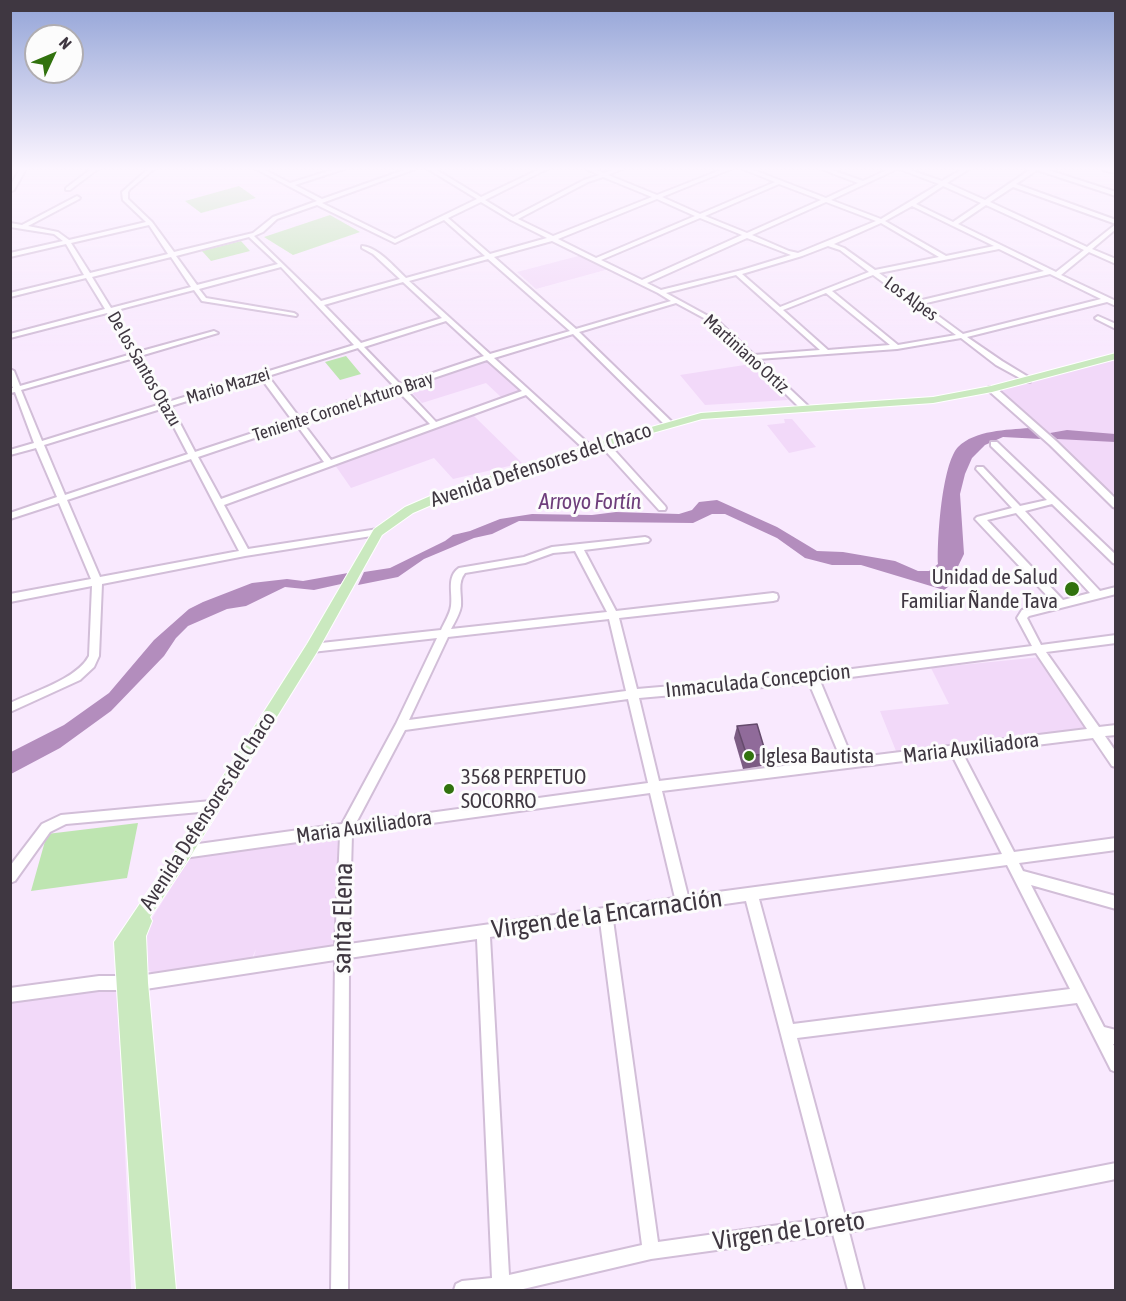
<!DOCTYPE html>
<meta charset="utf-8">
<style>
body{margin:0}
#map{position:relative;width:1126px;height:1301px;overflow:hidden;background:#f9e9fe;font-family:"Asap Condensed",sans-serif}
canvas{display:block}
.frame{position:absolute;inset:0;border:12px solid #3f3741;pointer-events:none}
.north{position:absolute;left:24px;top:24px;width:60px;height:60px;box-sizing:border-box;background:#fcfcfc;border:2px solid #b0adb1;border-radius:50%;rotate:46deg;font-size:16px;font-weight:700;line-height:24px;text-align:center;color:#3f3741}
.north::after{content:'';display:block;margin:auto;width:21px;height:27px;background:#31720e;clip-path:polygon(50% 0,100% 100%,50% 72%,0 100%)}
</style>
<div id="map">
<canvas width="1126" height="1301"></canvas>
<div class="frame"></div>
<div class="north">N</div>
</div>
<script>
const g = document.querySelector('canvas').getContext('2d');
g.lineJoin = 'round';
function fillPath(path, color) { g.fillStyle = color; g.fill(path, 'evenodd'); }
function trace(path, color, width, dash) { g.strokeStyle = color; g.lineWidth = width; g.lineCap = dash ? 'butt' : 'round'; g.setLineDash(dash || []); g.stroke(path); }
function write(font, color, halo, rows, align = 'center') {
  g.font = font + ' "Asap Condensed",sans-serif'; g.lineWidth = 6; g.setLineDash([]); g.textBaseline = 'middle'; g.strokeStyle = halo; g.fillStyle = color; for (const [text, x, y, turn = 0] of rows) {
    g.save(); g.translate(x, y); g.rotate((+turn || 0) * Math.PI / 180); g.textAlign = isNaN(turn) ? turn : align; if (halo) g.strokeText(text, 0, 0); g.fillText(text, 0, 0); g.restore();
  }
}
const built = new Path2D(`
 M582,255L609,269L536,289L517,272Z
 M1115,357V493L1104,494L991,389Z
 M489,360L522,390L502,398L486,383L422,403L408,389V387Z
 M751,364L788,400L705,405L680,375Z
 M473,415L522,463L453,479L434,458L351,488L335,465Z
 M784,419H792L816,447L789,453L767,425L785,423Z
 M1041,657L1089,730L948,748L896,751L880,711L949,704L931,668Z
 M335,836L338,840L335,943L332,948L252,964L256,949L252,958L154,973L146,970L144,934L147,926L190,858Z
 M118,988L131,1290H11L10,1001Z`);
const green = new Path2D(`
 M239,186L256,198L201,213L185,201Z
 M330,215L360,232L293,255L264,237Z
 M241,241L250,251L211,261L202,251Z
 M346,356L361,374L340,380L325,362Z
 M138,823L127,878L31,891L47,834Z`);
const water = new Path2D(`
 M1029,428L1041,439L1003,437L985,445L972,458L965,474L960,494L964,554L948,587L944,590L861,565H832L805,558L777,538L725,514H712L693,523L519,521L492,534L474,538L424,559L398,577L358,585L364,572L390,568L445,541L453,535L470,531L500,519L532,514L592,515L616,512L679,514L692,510L699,502L717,500L777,527L817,551L843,552L895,561L918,571H929L938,564C937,539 942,464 958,447C975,430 1007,430 1029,428Z
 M1067,430L1115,434V442L1057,439L1050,433Z
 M348,573L341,584L314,590L285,587L246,606L227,609L188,626L176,638L164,656L111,711L60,748L11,774V752L64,725L109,693L154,640L189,609L203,602L252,583L287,579L303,581Z`);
const minor = new Path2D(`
 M20,169H26L14,190L10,192V186Z
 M91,169H98L70,190H66V188Z
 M148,169H154L130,189L128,192V199L152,222L174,252L253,233L273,217L317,201L256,169H263L290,183L335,169H344L295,185L322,199L407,169H415L322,203L395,239L477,199L428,169H435L481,197L540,169H547L485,200L513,217L584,180L599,175L587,169H595L604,173L614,169H622L608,175L657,195L723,169H731L662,197L700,214L775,182L743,169H751L826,198L858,183L821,169H829L863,181L889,169H897L831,200L881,219L939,184L899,169H907L942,181L962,169H969L947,183L985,200L1031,169H1045L1116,192V196L1037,170L1016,184L1116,220V224L1013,187L990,202L1087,247L1116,224V229L1092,249L1116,259V264L1089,252L1061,275L1116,301V306L1107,302L967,337L1002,361L1030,378V382H1027L996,365L961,338L897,349L758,359L808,406L809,408L805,410H802L715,324L676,303L579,332L672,422L673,424L669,426H666L573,334L494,358L591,446V450H585L526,395L224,505L248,549L378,529L383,532L378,535L245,556L102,584L99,656L94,667L80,680L10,712V703C33,692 77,679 89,656L92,586L10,602V594L91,579L59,503L10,519V513L57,497L36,448L10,455V450L34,443L15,392L10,393V388H13L10,382V369L14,371L20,386L132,354L107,313L10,338V334L105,309L86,278L10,297V293L84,275L66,244L10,257V253L63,241L54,234L10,227V223L22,225L77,196L80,198L79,199L28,226L58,232L69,240L146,222L123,200L122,192ZM603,177L652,197L553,236L518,219L588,182ZM779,184L821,200L747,233L705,216ZM943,186L981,203L953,222L916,204ZM657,199L695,216L596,258L558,239ZM481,202L511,220L547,238L490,254L448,218ZM826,202L876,221L798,253L789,251L752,235ZM317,205L395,243L444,220L485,256L406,278C394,267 378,247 362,246V248L373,254L400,279L321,301L254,236L263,232L277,219ZM986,205L1084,250L1056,272L958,224ZM912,206L994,246L946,256L885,221ZM700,218L742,235L642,280L601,260ZM881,223L939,257L875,270L844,248L834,244ZM149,225L168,254L90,273L71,243ZM249,237L278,264L197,285L176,256ZM747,238L791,255L742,270L661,290L647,283ZM552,241L658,293L671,301L576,329L494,257ZM828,246L840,250L869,272L780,307L742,274L802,256ZM999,249L1044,271L918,301L879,273ZM171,257L191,287L111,308L92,277ZM488,259L570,331L490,354L409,281ZM281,267L354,345L168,402L140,356L218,333L214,331L138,352L113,311L194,290L202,301L296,316L297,315L294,313L206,298L199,289ZM1050,274L1101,299L963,334L922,304ZM736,275L820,350L754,355L719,322L666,293ZM873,275L956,335L898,345L832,291ZM403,282L442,318L361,343L324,305ZM826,293L890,345L828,350L783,310ZM446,321L484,356L400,384L364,347ZM358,348L394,386L299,417L268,376ZM134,358L161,404L42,441L21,390ZM487,360L522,391L436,422L404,388ZM261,378L292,420L195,452L171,406ZM397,390L430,424L331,460L302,422ZM164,408L188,454L65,495L44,445ZM296,424L324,462L221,499L198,457ZM191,459L239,551L100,577L67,500Z
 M1102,169L1116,170V173L1103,170Z
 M1098,316L1116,324V329L1096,319L1095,318Z
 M989,387H995L1056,441L1116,499V508L1113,507L1050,445L989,391Z
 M601,442H607L665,506L666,508L665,510H659L601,446Z
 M991,442H997L1116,555V564L1113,563L1052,504L1025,511L1100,591L1116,587V594L1029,616L1027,618L1041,645L1116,635V643L1046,652L1099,727L1116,725V735L1105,736L1116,752V767L1112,766L1093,738L963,754L1014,852L1116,838V850L1019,863L1023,871L1116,896V909L1031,885L1104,1027L1116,1030V1044H1113L1116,1049V1072L1111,1070L1077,1003L797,1038L845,1216L1116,1163V1179L849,1232L864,1290H848L833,1234L651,1259L519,1290H454L456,1284L462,1281L492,1278L477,939L349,958L348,1290H331L335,960L139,990H99L10,1002V988L99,976H139L335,946L340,836L184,858L180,856L178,852L180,848L184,846L342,824L396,724L437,638L312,652L308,651L307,648L308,645L312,644L441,630C444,623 450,614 451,606C453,593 446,577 459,568L524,557L552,547L645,537L648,538L650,540L648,542L584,550L616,611L773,593L777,594L778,597L777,600L773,601L619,618L637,689L813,674L1032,646L1017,618L1022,610L1053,602L975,519L977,517L1012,508L976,469L977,467H983L1020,506L1047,500L991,446ZM1016,513L1090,593L1063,600L987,520ZM575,551L607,612L451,629C455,622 460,613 461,606C462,594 457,583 465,573L525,563L553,553ZM609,619L626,691L409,720L448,637ZM1036,653L1087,729L852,758L820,681ZM809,683L841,759L659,781L639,698ZM628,699L648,783L356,823L405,730ZM952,755L1002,854L688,896L662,791ZM650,793L675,898L349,944L352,834ZM1007,865L1070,989L793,1024L759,899ZM746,901L829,1218L658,1242L613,920ZM600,921L642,1245L509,1275L490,937Z
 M211,801L215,802L217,806L215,810L211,811L66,824L50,832L15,881L10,883V866L42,824L61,815Z`);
const major = new Path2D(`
 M1116,353V359L992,392L933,403L702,419L592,450L450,497L413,513L382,535L317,652L190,857L150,917L152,921L146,936L148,983L176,1290H136L114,942L178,847L307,644L374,529L405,507L442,491L584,446L701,413L933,397L991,386Z`);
const wall = new Path2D(`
 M737,726L766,754L762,766L743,769L734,738Z`);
const building = new Path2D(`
 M757,724L766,754L747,756L737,726Z`);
const markers = [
 [1072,589,8,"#31720e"],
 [749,756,6,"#31720e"],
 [449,789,6,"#31720e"]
];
const farStreetnames = [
 ["Los Alpes",911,299,36],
 ["Martiniano Ortiz",746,354,42],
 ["De los Santos Otazu",144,369,60],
 ["Mario Mazzei",228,386,-17],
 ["Teniente Coronel Arturo Bray",343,407,-18]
];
const streetNames = [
 ["Avenida Defensores del Chaco",541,465,-18],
 ["Inmaculada Concepcion",758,681,-6],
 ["Maria Auxiliadora",971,748,-7],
 ["Avenida Defensores del Chaco",208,811,-57],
 ["Maria Auxiliadora",364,827,-8]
];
const poiNames = [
 ["Unidad de Salud",1058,577,"right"],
 ["Familiar Ñande Tava",1058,601,"right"],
 ["Iglesa Bautista",761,756],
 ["3568 PERPETUO",461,777],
 ["SOCORRO",461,801]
];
const waterNames = [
 ["Arroyo Fortín",590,502]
];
const nearStreetnames = [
 ["Virgen de la Encarnación",607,914,-8],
 ["santa Elena",343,918,-89],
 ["Virgen de Loreto",789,1231,-8]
];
fillPath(built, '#f2d9f9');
fillPath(green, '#bee5b1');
fillPath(water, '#b38dbd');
trace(minor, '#d2bed8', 4);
trace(major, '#fff', 2);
fillPath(minor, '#fff');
fillPath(major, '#cae9bf');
fillPath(wall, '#7c5c84');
fillPath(building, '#906b9a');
trace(building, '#654b6c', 1.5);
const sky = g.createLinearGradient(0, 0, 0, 351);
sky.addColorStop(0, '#93a4d7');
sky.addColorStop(0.48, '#fcf5ff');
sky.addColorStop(1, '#fcf5ff00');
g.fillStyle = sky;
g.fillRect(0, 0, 1126, 351);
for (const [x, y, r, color] of markers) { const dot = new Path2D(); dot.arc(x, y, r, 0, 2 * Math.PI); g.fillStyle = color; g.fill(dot); trace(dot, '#fcfcfc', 2); }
write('18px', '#3f3741', '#fcfcfc', farStreetnames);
write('21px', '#3f3741', '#fcfcfc', streetNames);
write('21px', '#3f3741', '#fcfcfc', poiNames, 'left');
write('italic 22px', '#6e3e7b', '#fcfcfc', waterNames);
write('26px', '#3f3741', '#fcfcfc', nearStreetnames);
</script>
